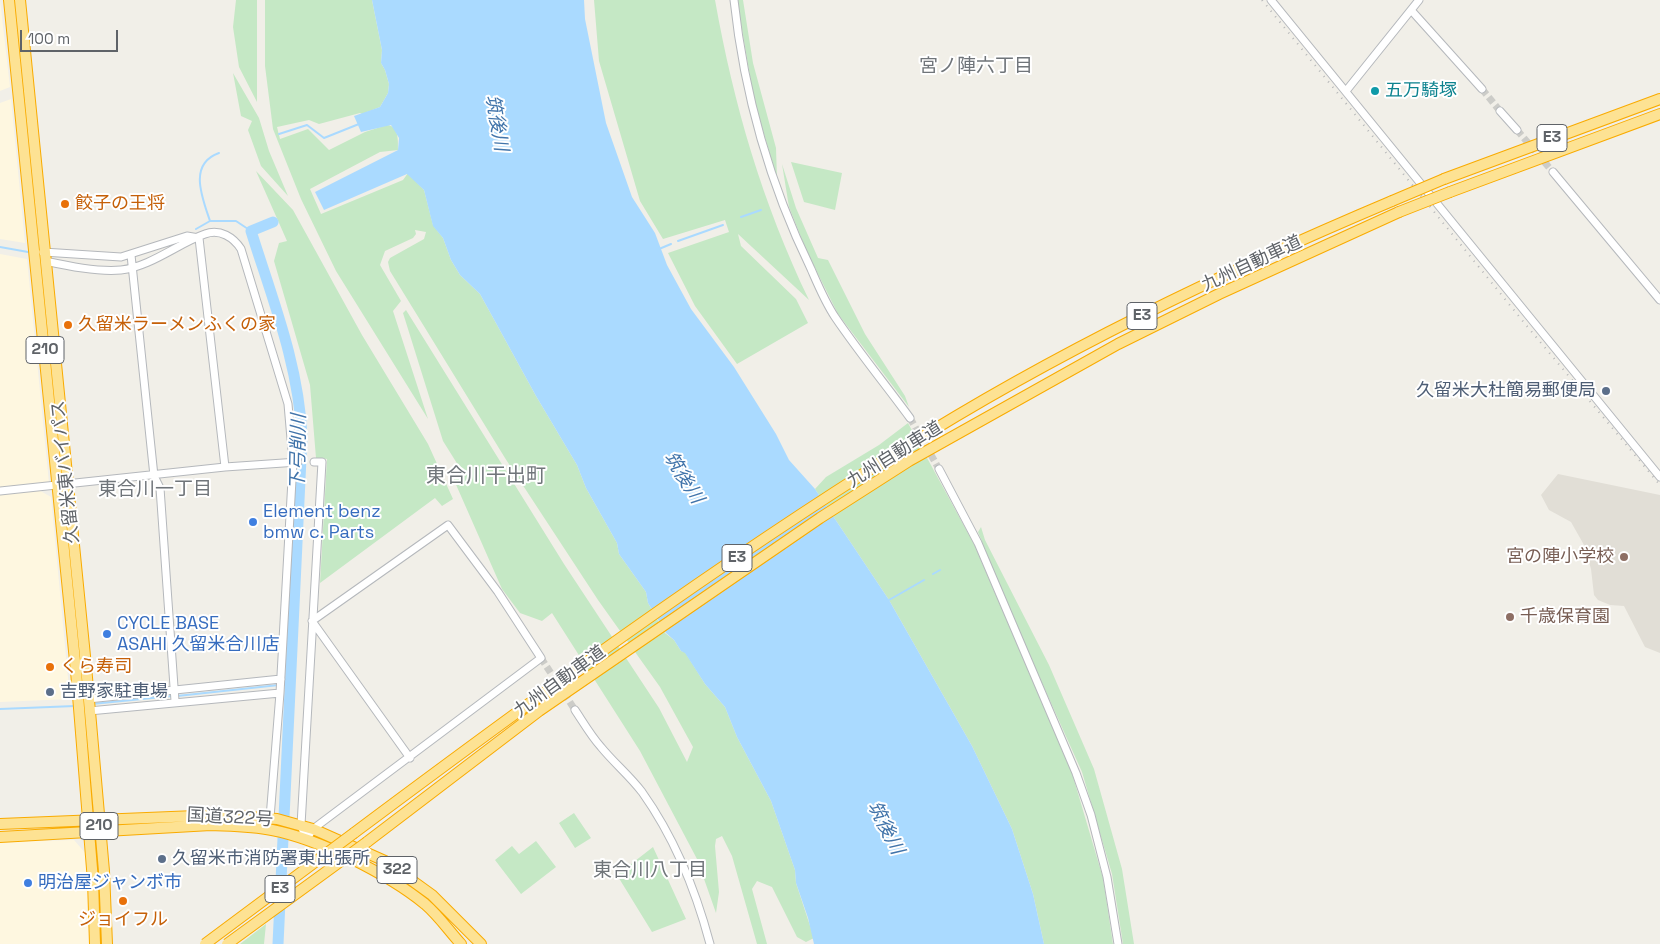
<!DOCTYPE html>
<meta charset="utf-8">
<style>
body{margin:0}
#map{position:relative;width:1660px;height:944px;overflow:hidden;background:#f1efe8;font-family:"Space Grotesk",sans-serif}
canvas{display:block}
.scale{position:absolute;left:20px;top:30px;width:98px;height:22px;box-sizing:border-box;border:2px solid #5f6368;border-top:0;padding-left:6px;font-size:15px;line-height:18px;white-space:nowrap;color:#5f6368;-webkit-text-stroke:4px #fff;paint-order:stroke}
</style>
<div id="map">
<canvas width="1660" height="944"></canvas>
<div class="scale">100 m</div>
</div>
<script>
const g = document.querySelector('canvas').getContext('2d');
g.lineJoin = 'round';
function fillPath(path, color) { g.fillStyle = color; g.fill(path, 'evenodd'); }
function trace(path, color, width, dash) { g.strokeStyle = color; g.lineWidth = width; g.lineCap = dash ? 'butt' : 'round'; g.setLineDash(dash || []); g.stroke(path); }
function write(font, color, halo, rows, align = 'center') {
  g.font = font + ' "Space Grotesk","Noto Sans JP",sans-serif'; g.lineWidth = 4; g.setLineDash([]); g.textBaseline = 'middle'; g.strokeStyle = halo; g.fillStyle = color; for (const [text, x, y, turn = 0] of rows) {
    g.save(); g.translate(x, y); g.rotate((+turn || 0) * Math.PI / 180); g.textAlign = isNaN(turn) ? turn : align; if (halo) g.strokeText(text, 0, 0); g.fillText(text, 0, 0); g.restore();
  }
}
const commercial = new Path2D(`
 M0,0L10,87L0,91Z
 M11,99L25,243L0,239V103Z
 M0,254L27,259L49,483L0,487Z
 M37,489L51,497L70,699L0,702V493Z
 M74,840L87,855L90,944H0V842Z`);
const education = new Path2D(`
 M1558,474L1660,495V653L1645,647L1624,606L1610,605L1598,600L1594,595L1591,569L1584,545L1571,522L1549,510L1541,495Z`);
const green = new Path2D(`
 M236,0H257V102L239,67L233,27Z
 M265,0H372L382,50L381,63L385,70L389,84L388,93L380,107L362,114L360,113L319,124L309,120L277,127L280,139L308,129L329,150L365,132L387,125C399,126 398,140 398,150L380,152L310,189L321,214L403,180L408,173L424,190L433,225L443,238L451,260L460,275L480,294L536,396L577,465L586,488L617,543L619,554L646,592L648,603L665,633L674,640L681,651L685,652L705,684L725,707L737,737L771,801L795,870L796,883L814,938L806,942L797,937L772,887L757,881L752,889L767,944H757L732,856L722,836L716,839L715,846L719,892L716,913L697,859L640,751L552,613L542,621L520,613L502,589L450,471L458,465L443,441L403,313L406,310L564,564L659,708L687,762L693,747L660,687L598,600L505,458L390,271L388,262L390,258L424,239L426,232L415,230L416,234L413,238L385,251L380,265L401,301L393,311L428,419L336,271L301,199L273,129L265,66Z
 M594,0H715C734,106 762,202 809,300L738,234L741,246L796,299L808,323L737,364L695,306L668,253L729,232L725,220L663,239L640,201L599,61Z
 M737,0H743L753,63L776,148L777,178L754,100Z
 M233,73L259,118L269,151L288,196L261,166L248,130L252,121L241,116Z
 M791,162L842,173L835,210L804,202Z
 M782,164L796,208L818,258L828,260L865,334L905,396L909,407L838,314L806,250L789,207Z
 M256,171L293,210L362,335L428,444L453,499L442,506L435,498L320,583L327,459L316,458L310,385L274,261L279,243L287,241Z
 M908,423L974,544L1072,773L1103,878L1113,944H1044L1033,894L1012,829L972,746L889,600L815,489L826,477L879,445Z
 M981,527L985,540L1049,665L1094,769L1122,869L1134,944H1123L1112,874L1082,772L1016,625L978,532Z
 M574,813L591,838L575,848L559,823Z
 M536,841L556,867L521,894L495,860L512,846L519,854Z
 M653,847L686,919L652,932L617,875Z
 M266,924L264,944H240Z`);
const water = new Path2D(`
 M372,0H584L585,19L606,123L632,197L655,233L667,265L691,309L734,367L776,434L789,460L815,489L889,600L972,746L1012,829L1033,894L1044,944H814L808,918L796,883L795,870L771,801L737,737L725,707L705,684L685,653L681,651L674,640L666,633L648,603L646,592L619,554L617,543L586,488L577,465L536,396L480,294L460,275L451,260L443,238L433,226L424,190L407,174L324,210L315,192L398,150L399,138L391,125L361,132L354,116L380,107L388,93L389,84L385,70L381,63L382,50Z`);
const stream = new Path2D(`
 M279,134L307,125L324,138L359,124
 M741,217L761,210
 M210,221C202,197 188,164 219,153
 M196,229L210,221H236L251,231
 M678,241L723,225
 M0,247L28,252
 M659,249L671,244
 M933,574L940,570
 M889,600L924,580
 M284,685L290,684
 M177,696L279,685
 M92,704L172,696
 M0,709L75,706`);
const river = new Path2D(`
 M273,222L251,231C272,298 299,365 302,437L278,944`);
const minorTunnel = new Path2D(`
 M1482,89L1500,111
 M1517,130L1553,172
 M910,418L939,469
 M541,658L575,710`);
const minor = new Path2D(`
 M734,0C744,93 770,185 811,269C818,285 825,302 835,317C858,351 885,384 910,418
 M1271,0L1660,477
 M1411,10L1482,89
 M1346,91L1419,0
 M1500,111L1517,130
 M1553,172L1660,300
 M199,238L225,467
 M43,252L121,257L187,236L199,238
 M131,255L154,476L160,488L175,701
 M45,261C68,266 97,272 121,270C150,267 179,243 205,234C220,228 234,238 241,249L288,404L293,462L280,693L270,818
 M939,469L978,543L1076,773L1091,815L1107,877L1118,944
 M0,491L225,467L298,462
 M88,699L281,679
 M575,710C583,722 591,736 601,747C614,763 629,775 642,792C674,837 696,891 710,944
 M89,711L280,693
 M306,840L313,829L541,658L498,592L448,525L312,621L410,758
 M306,840L301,825L322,462H314`);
const highway = new Path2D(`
 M9,0L76,671L93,881L95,944
 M20,0L86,666L104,871L107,944
 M1444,179L1660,99
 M1450,192L1660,114
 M0,824L220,815L277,819L313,829L385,861L432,895L481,944
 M354,833C532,700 712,568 901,450C1056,352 1224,272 1392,201
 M0,837L211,825C232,826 252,826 272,830C319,839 388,874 425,904C439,916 449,931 461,944
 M367,842L539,711L820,518L909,461L1118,344L1219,294L1399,212`);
const rail = new Path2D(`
 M1262,0L1526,325L1660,485`);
const highwayBridge = new Path2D(`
 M1392,201L1444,179
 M1399,212L1450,192
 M205,944L354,833
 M227,944L367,842`);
const markers = [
 [1375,91,5,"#0f9aa8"],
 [65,204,5,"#e8710a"],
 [68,325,5,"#e8710a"],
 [1606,391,5,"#5c6f8a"],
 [253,522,5,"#3f7fe0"],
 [1624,557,5,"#8d6e63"],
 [1510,617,5,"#8d6e63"],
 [107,634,5,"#3f7fe0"],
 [50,667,5,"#e8710a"],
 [50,692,5,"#5c6f8a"],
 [162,859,5,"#5c6f8a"],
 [28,883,5,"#3f7fe0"],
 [123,901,5,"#e8710a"]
];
const shields = [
 [1552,138,30],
 [1142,316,30],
 [45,350,38],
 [737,558,30],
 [99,826,38],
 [397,870,40],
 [280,889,30]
];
const shieldNames = [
 ["E3",1552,138],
 ["E3",1142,316],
 ["210",45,350],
 ["E3",737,558],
 ["210",99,826],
 ["322",397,870],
 ["E3",280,889]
];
const cultureNames = [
 ["五万騎塚",1385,91]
];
const foodNames = [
 ["餃子の王将",75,204],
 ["久留米ラーメンふくの家",78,325],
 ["くら寿司",60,667],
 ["ジョイフル",123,920,"center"]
];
const streetNames = [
 ["九州自動車道",1252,264,-25],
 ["九州自動車道",895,455,-32],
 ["久留米東バイパス",66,472,-96],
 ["九州自動車道",560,682,-36],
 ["国道322号",230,818,3]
];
const serviceNames = [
 ["久留米大杜簡易郵便局",1596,391,"right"],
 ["吉野家駐車場",60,692],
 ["久留米市消防署東出張所",172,859]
];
const shopNames = [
 ["Element benz",263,512],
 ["bmw c. Parts",263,533],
 ["CYCLE BASE",117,624],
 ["ASAHI 久留米合川店",117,645],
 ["明治屋ジャンボ市",38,883]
];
const educationNames = [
 ["宮の陣小学校",1614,557],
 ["千歳保育園",1520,617,"left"]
];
const neighbourhoodNames = [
 ["宮ノ陣六丁目",976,67],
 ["東合川一丁目",155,490],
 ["東合川八丁目",650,871]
];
const waterNames = [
 ["筑後川",496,123,80],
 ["下弓削川",299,452,-89],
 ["筑後川",683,478,58],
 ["筑後川",885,828,63]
];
const quarterNames = [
 ["東合川干出町",486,477]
];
fillPath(commercial, '#fef7e0');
fillPath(education, '#e1ded6');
fillPath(green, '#c5e8c5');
fillPath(water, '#aadaff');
trace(stream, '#aadaff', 2);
trace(river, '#aadaff', 11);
trace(minorTunnel, '#ccccc8', 7, [7, 3.5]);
trace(minor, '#b5b8bc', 9);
trace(highway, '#f9ab00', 12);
trace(minor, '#fff', 7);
trace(highway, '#fde293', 10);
trace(rail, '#b6b7b8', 2, [1, 6]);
trace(highwayBridge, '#f9ab00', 12, []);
trace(highwayBridge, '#fde293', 10);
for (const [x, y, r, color] of markers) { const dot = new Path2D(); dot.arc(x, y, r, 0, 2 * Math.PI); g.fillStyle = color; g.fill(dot); trace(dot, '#fff', 2); }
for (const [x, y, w] of shields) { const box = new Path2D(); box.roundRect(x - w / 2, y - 13.5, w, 27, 4); g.fillStyle = '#fff'; g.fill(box); trace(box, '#5f6368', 1); }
write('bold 16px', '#5f6368', null, shieldNames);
write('18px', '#0d838f', '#fff', cultureNames, 'left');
write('18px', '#c56008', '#fff', foodNames, 'left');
write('18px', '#5f6368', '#fff', streetNames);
write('18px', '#4e5e75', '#fff', serviceNames, 'left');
write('18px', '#366cbe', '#fff', shopNames, 'left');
write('18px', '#785e54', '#fff', educationNames, 'right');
write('19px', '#70757a', '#fff', neighbourhoodNames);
write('italic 19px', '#4174aa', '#fff', waterNames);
write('20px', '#70757a', '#fff', quarterNames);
</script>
